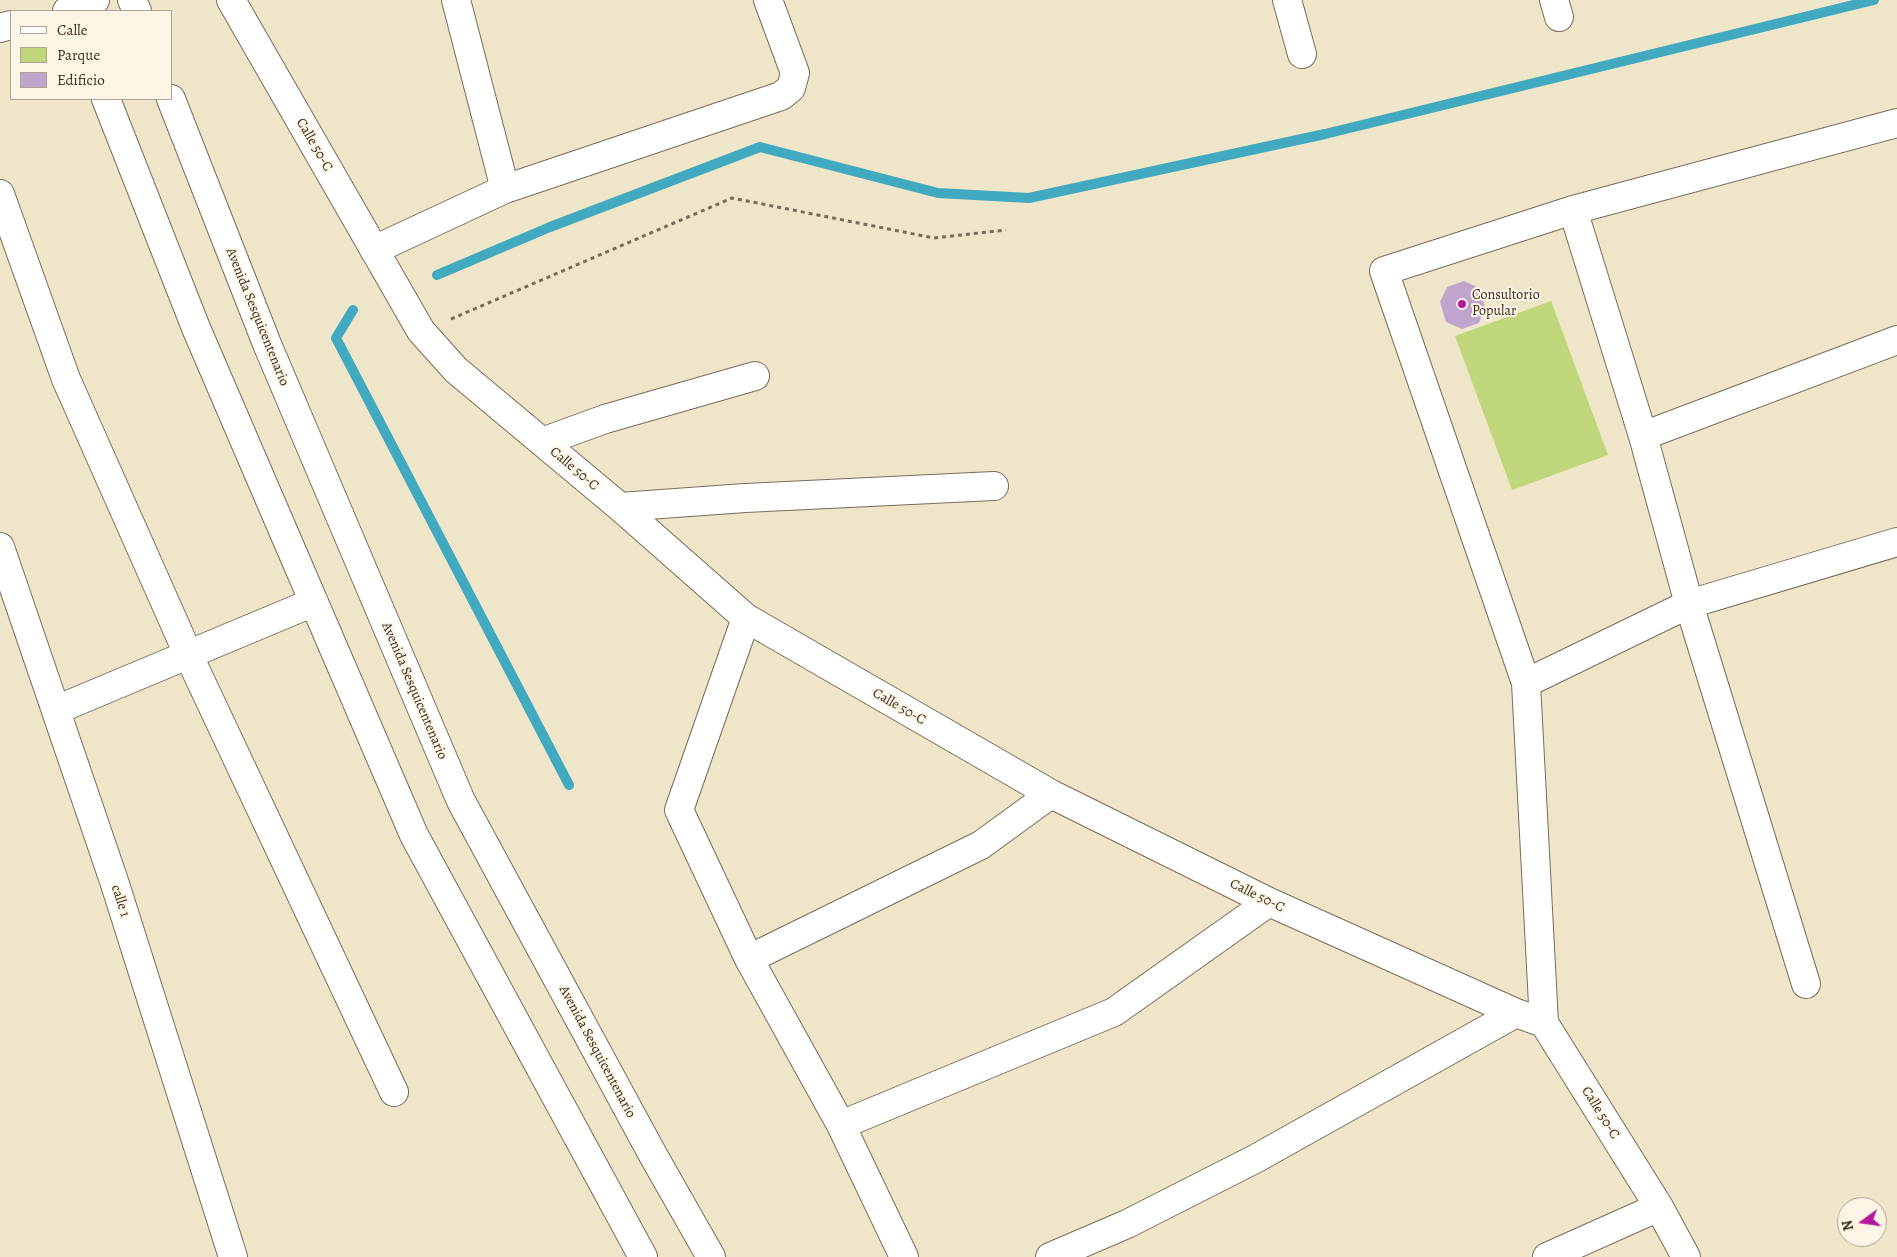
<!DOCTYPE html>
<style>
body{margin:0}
#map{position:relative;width:1897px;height:1257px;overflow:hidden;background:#efe6c9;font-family:Alegreya,serif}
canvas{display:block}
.legend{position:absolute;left:10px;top:10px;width:162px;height:90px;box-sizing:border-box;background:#fcf5e5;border:1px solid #afa495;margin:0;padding:6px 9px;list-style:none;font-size:15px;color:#3b2a1e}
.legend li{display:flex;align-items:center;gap:10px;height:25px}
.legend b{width:25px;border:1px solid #afa495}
.north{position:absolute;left:1837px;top:1197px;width:50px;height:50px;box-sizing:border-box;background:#fcf5e5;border:1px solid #afa495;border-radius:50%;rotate:256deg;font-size:14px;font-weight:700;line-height:20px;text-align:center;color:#3b2a1e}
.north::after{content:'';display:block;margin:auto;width:18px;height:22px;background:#b5179e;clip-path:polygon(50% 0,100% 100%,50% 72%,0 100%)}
</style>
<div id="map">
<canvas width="1897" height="1257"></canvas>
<ul class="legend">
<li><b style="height:6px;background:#fff"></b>Calle</li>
<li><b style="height:14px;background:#bfd67b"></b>Parque</li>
<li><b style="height:14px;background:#bfa5cd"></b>Edificio</li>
</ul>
<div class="north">N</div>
</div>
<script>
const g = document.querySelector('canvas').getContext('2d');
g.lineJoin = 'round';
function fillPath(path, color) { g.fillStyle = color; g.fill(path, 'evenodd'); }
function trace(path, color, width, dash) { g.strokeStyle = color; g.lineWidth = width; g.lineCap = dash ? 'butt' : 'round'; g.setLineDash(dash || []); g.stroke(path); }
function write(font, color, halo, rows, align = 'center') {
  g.font = font + ' Alegreya,serif'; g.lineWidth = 4; g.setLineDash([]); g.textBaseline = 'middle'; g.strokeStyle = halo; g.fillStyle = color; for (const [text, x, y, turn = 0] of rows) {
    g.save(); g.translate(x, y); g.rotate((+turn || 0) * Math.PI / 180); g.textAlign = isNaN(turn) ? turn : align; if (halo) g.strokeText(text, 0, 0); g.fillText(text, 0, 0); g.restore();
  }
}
const green = new Path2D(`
 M1551,301L1608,455L1512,490L1455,336Z`);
const stream = new Path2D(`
 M437,275L550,227L760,147L938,193L1029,198L1325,134L1874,0
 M353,310L336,338L569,785`);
const building = new Path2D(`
 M1464,281L1479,288L1485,307L1479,323L1462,329L1446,322L1440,302L1447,287Z`);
const path = new Path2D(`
 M451,319L732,198L934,238L1006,230`);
const street = new Path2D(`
 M132,0L137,11
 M231,0L421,331L456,370L620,507L746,618L1051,794L1269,902L1516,1013L1544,1023L1659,1207L1686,1257
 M456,0L505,189
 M1287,0L1302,54
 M1554,0L1559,17
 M67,11L95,0
 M0,28L11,25
 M106,99L196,328L414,835L643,1257
 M171,99L267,344L461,801L653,1155L711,1257
 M0,194L66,379L188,654L394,1092
 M1573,210L1643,436L1689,604L1806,984
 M374,250L505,189L781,96L791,88L795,73L768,0
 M1643,436L1897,340
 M542,442L605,419L755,376
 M620,507L745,498L994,486
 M0,547L114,881L233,1257
 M746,618L679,810L749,959L841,1125L904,1257
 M1526,683L1689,604L1897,542
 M56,710L314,602
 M749,959L981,845L1051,794
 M1544,1023L1526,683L1384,271L1573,210L1897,123
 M841,1125L1114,1012L1269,902
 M1050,1257L1127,1224L1255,1159L1516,1013
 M1547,1257L1659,1207`);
const markers = [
 [1462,304,5,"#b5179e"]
];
const streetNames = [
 ["Calle 50-C",314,145,60],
 ["Avenida Sesquicentenario",257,317,68],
 ["Calle 50-C",574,469,40],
 ["Avenida Sesquicentenario",414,691,67],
 ["Calle 50-C",899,707,30],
 ["Calle 50-C",1257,896,26],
 ["calle 1",120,901,72],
 ["Avenida Sesquicentenario",597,1052,62],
 ["Calle 50-C",1600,1113,58]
];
const poiNames = [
 ["Consultorio",1472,296],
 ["Popular",1472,312]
];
fillPath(green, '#bfd67b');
trace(stream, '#41aac1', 10);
fillPath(building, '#bfa5cd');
trace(street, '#7a6c5a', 30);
trace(path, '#7a6c5a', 3, [4, 4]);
trace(street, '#fff', 28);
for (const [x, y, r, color] of markers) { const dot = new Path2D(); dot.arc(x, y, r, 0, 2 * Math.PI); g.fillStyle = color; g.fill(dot); trace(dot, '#fcf5e5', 2); }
write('14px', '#3b2a1e', '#fcf5e5', streetNames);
write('14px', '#3b2a1e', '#fcf5e5', poiNames, 'left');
</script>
